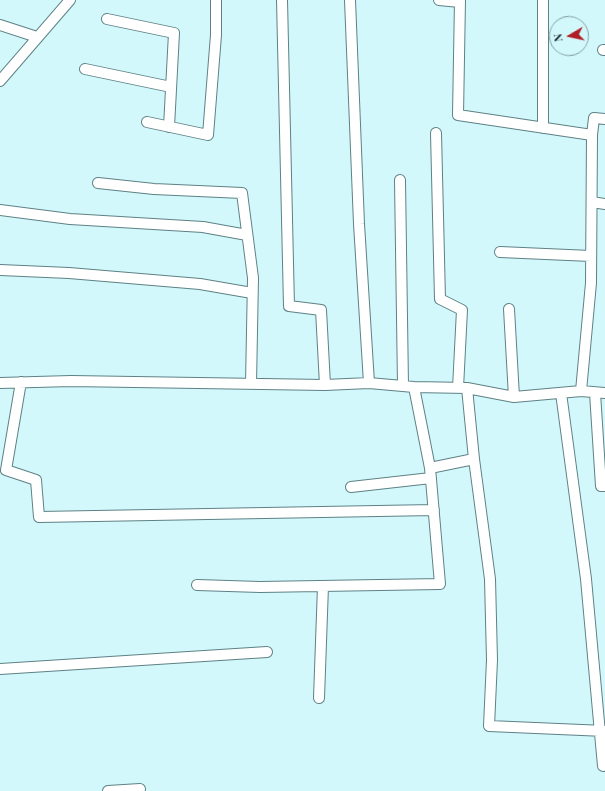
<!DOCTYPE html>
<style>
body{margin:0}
#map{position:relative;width:605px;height:791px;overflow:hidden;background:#d2f8fc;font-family:"Playfair Display",serif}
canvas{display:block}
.north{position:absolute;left:549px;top:16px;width:40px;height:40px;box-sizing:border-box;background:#d2f8fc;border:1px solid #86a2a6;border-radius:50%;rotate:261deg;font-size:11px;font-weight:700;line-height:16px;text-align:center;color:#142224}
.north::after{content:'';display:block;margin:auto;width:14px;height:18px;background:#b01e26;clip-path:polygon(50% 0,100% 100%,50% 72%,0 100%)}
</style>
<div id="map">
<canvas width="605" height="791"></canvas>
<div class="north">N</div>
</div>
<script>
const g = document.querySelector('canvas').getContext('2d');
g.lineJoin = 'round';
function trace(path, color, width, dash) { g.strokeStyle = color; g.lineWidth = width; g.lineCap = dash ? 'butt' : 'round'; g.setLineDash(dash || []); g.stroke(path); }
const minor = new Path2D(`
 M282,0L289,306L321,310L325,385
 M350,0L359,224L369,383
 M439,0L460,2
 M460,0L458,115L592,135
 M543,0V128
 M107,19L174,33L169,127
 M0,25L37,37
 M603,50H605
 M85,69L171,87
 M0,81L70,0
 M147,122L208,135L216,35V0
 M436,133L440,299L462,310L458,388
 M400,180L403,386
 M98,183L154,189L242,193L253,278L251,384
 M592,202L605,204
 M0,210L70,219L203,227L247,235
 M500,252L591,256
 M0,270L69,273L200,284L252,293
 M509,309L514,397
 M21,382L6,470L36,480L39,517L434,510
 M0,383L71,381L325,385L369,383L414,387L467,388L514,397L581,391L605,393
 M414,387L430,468
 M467,388L474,459L490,579L492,660L489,726L605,731
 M581,391L591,283L592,135L594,118L605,119
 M561,393L586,579L603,766
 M595,393L601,486H605
 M351,487L431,478
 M197,585L260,587L440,584L430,468L474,459
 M0,669L267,652
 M319,698L323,586
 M108,791L140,789`);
trace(minor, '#5e8185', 12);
trace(minor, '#fff', 10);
</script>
